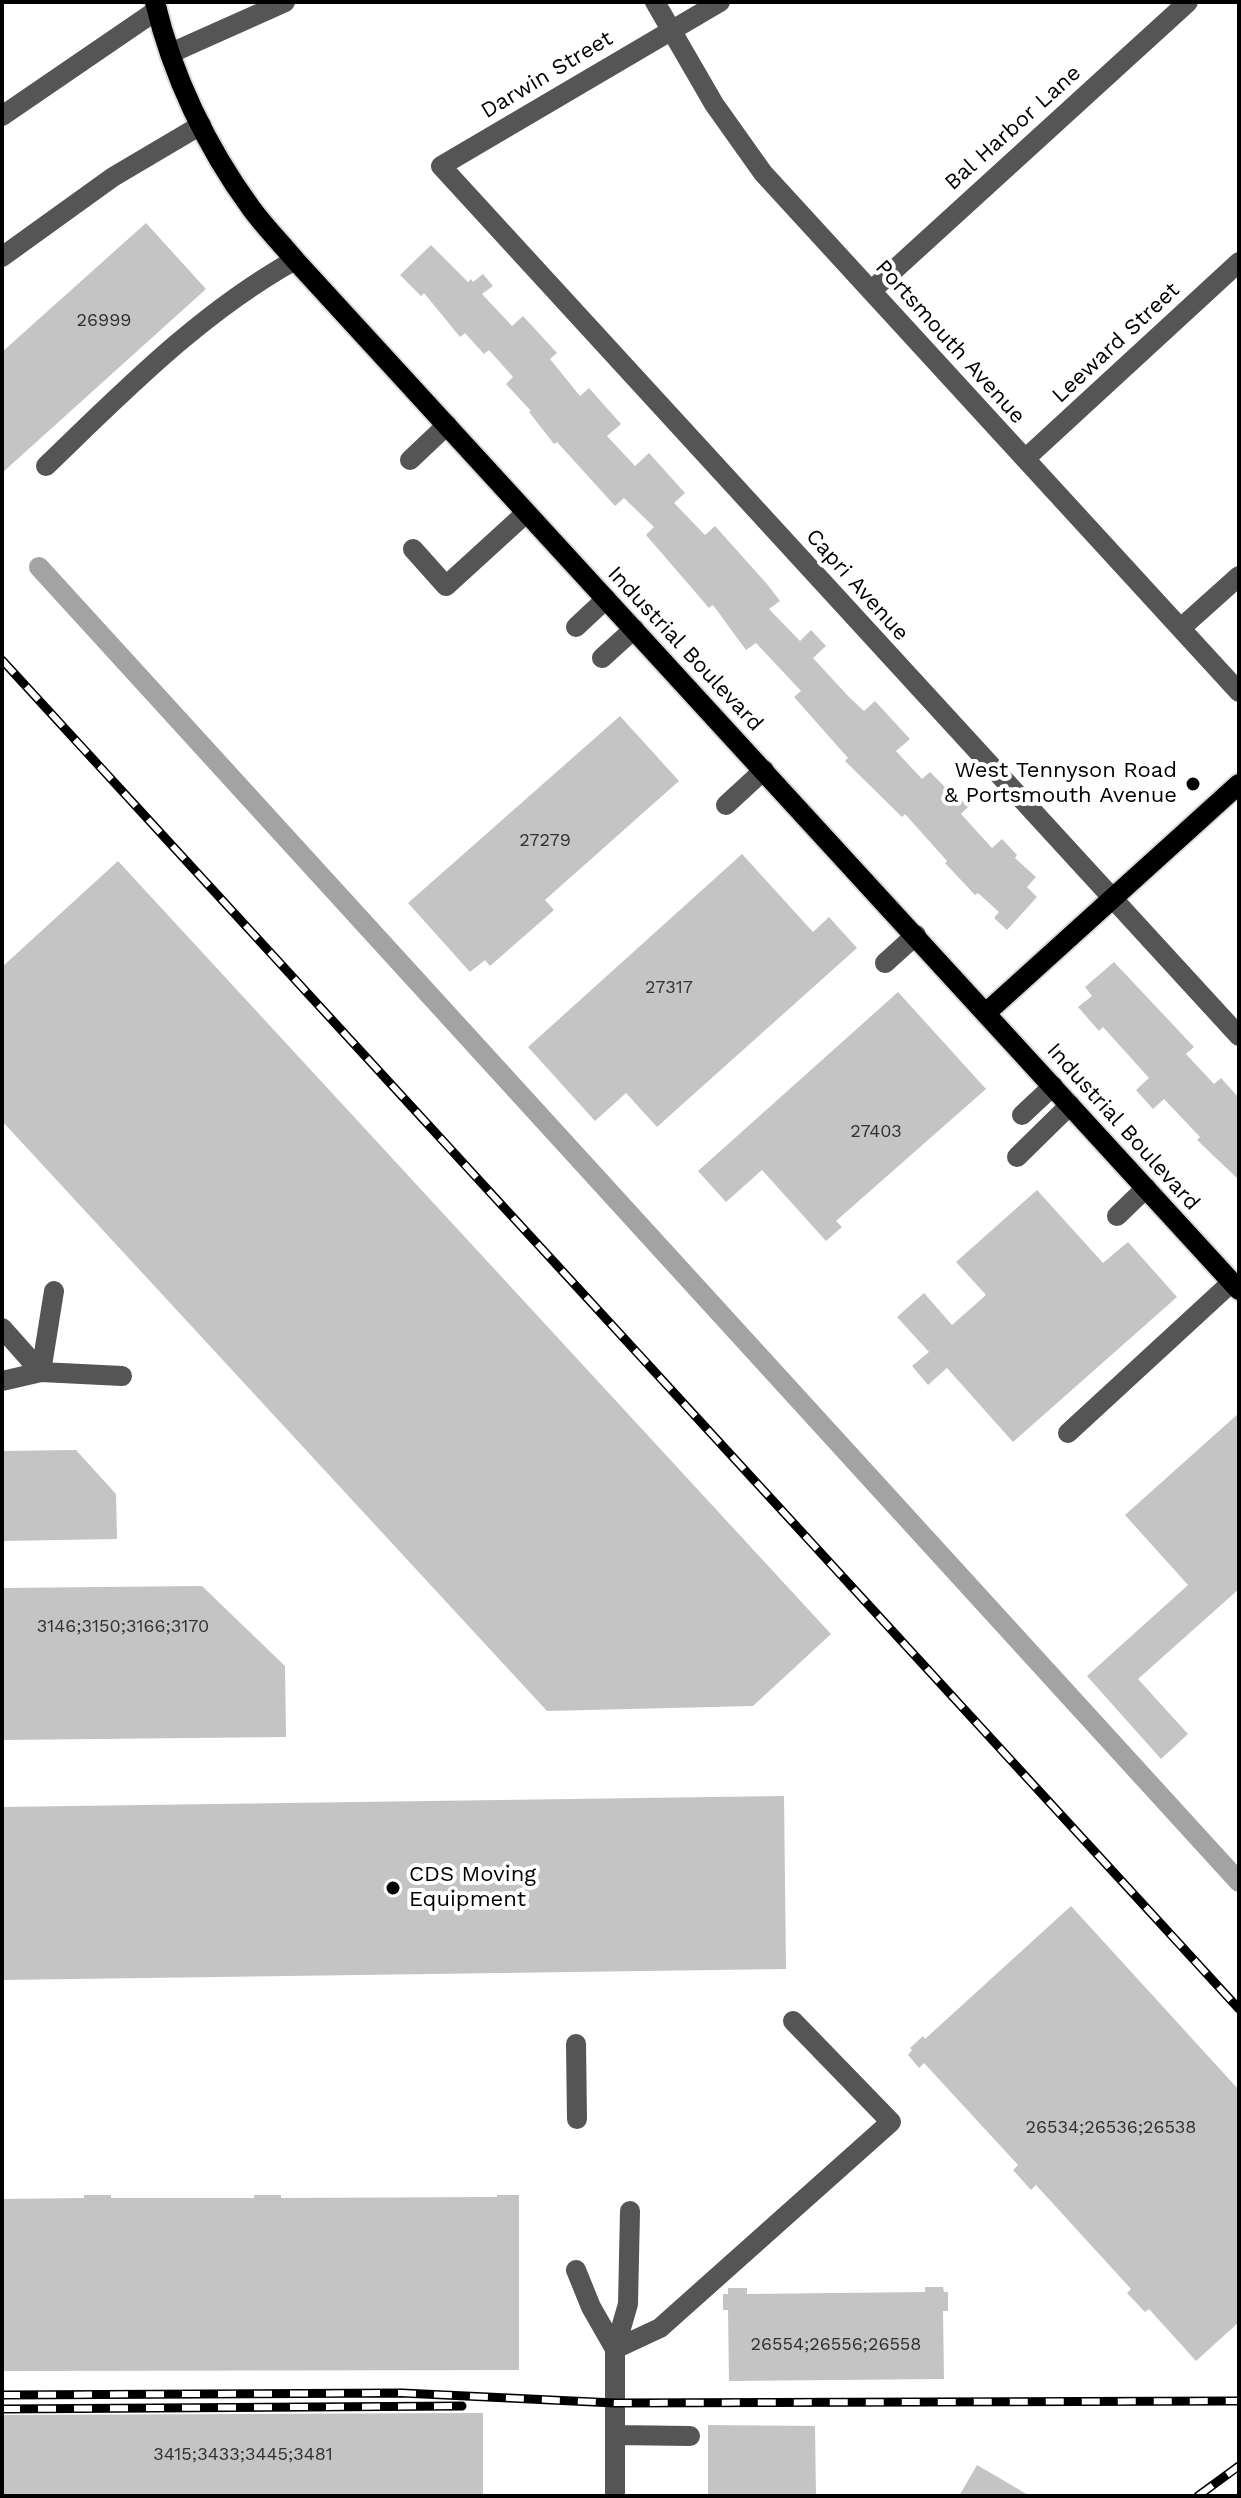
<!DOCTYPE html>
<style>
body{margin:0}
#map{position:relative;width:1241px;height:2498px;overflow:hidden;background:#fff;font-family:"Work Sans",sans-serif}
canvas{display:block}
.frame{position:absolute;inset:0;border:4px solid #000;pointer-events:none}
</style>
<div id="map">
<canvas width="1241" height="2498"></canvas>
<div class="frame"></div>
</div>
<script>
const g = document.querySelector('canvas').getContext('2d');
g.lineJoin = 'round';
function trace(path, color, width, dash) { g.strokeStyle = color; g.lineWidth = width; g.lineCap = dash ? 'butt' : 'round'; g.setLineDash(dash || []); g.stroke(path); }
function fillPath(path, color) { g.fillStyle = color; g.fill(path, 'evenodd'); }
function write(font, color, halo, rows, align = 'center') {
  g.font = font + ' "Work Sans",sans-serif'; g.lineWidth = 8; g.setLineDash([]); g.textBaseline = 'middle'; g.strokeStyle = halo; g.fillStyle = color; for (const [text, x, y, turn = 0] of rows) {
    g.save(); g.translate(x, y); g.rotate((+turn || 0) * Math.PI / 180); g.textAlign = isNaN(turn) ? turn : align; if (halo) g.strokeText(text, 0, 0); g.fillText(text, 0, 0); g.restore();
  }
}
const canal = new Path2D(`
 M39,567L1239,1882`);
const building = new Path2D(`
 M146,223L206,289L2,473V352Z
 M431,245L468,282L471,279L473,282L483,274L493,286L482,294L512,326L523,316L557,353L550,359L580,396L589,388L621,424L607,436L635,466L649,453L685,493L674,503L705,535L715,526L767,584L780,601L769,609L800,641L811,630L826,646L813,658L849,697L864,711L875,701L910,739L896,751L922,779L930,772L953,795L955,793L968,807L961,814L992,848L1002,839L1017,855L1015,858L1036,877L1027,887L1037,897L1007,930L994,918L999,912L978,893L975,895L945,863L947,861L905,814L902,817L845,761L848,758L794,697L801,691L756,643L746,650L713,605L709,608L646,535L654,527L624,498L615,506L557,442L554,444L529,412L531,411L506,384L513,377L489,350L484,354L465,333L460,337L424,293L421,296L400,275Z
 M620,716L679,781L545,900L554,910L490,966L485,960L470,972L408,903Z
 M742,854L813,932L829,917L857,948L657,1127L626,1093L595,1121L528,1047Z
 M118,861L831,1634L753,1706L547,1711L2,1121V967Z
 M1114,962L1194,1047L1186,1054L1214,1084L1221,1078L1239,1098V1180L1197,1140L1200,1137L1164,1099L1153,1109L1136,1090L1149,1078L1103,1027L1099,1031L1078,1007L1092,996L1085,987Z
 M898,992L986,1089L836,1221L842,1227L826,1241L762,1170L726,1202L698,1171Z
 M1037,1190L1103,1263L1128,1242L1177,1297L1013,1442L947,1368L928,1385L912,1366L929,1352L897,1317L924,1293L952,1325L986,1295L956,1262Z
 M1239,1413V1589L1138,1679L1188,1734L1161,1759L1087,1676L1188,1585L1125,1515Z
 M76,1450L116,1494L117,1539L2,1541V1451Z
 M202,1586L285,1666L286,1737L2,1740V1588Z
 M784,1796L786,1969L2,1980V1807Z
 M1071,1906L1239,2090V2322L1196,2361L1149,2309L1145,2312L1127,2293L1131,2289L1036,2185L1031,2190L1013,2170L1018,2165L924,2063L919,2068L908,2055L912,2050L910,2048L923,2036L925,2039Z
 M84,2195H111V2198H254V2195H281V2198L497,2197V2195H519V2370L2,2371V2199L84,2198Z
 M925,2287H943L944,2292H948V2311H943L944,2379L729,2381L728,2310H723V2294H728V2288H747V2294L925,2292Z
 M483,2413V2496H2V2415Z
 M708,2425L815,2426L816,2496H708Z
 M977,2465L1030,2496H959Z`);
const minor = new Path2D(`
 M655,2L714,104L763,173L1239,692
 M720,2L441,166L1239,1036
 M171,53L285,2
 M2,116L157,10
 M2,257L113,177L201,125
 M871,291L1188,2
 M1025,459L1239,262
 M410,460L447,425
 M46,466C124,391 200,313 295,260
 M413,549L446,586L526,513
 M576,627L606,599
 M1181,628L1239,576
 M602,658L634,629
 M726,805L764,770
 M885,963L916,935
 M1022,1115L1053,1086
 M1017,1157L1070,1105
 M1117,1216L1146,1188
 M2,1328L41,1372
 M41,1372L54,1291
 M2,1381L41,1372L122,1376
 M1068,1433L1232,1282
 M576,2044L577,2119
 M576,2270L591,2307L615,2349
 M615,2349L660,2328L891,2122L793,2021
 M615,2435L690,2436
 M615,2496V2349L628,2304L630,2211`);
const major = new Path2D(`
 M155,2C172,75 207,148 251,208C264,226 280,242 295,260L1239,1290
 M987,1012L1239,784`);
const rail = new Path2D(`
 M2,660L1239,2009
 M2,2395L402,2393L615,2403L1239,2401
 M2,2409L462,2406
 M1198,2496L1239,2466`);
const markers = [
 [1193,784,8,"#000"],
 [393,1888,8,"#000"]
];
const numberNames = [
 ["26999",104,321],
 ["27279",545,841],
 ["27317",669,988],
 ["27403",876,1132],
 ["3146;3150;3166;3170",123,1627],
 ["26534;26536;26538",1111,2128],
 ["26554;26556;26558",836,2345],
 ["3415;3433;3445;3481",243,2455]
];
const streetNames = [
 ["Darwin Street",547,75,-31],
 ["Bal Harbor Lane",1013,128,-42],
 ["Portsmouth Avenue",950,342,48],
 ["Leeward Street",1116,343,-43],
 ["Capri Avenue",857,585,48],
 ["Industrial Boulevard",685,649,47],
 ["Industrial Boulevard",1123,1127,48]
];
const poiNames = [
 ["West Tennyson Road",1177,771],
 ["& Portsmouth Avenue",1177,796],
 ["CDS Moving",409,1875,"left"],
 ["Equipment",409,1900,"left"]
];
trace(canal, '#a3a3a3', 20);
fillPath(building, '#c4c4c4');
trace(major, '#dbdbdb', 24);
trace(minor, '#555', 20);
trace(major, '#000', 20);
trace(rail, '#000', 9);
trace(rail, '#fff', 6, [18]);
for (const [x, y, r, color] of markers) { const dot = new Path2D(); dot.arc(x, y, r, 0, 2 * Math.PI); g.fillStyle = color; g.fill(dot); trace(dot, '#fff', 3); }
write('18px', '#313131', null, numberNames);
write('22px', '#000', '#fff', streetNames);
write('22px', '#000', '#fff', poiNames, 'right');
</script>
